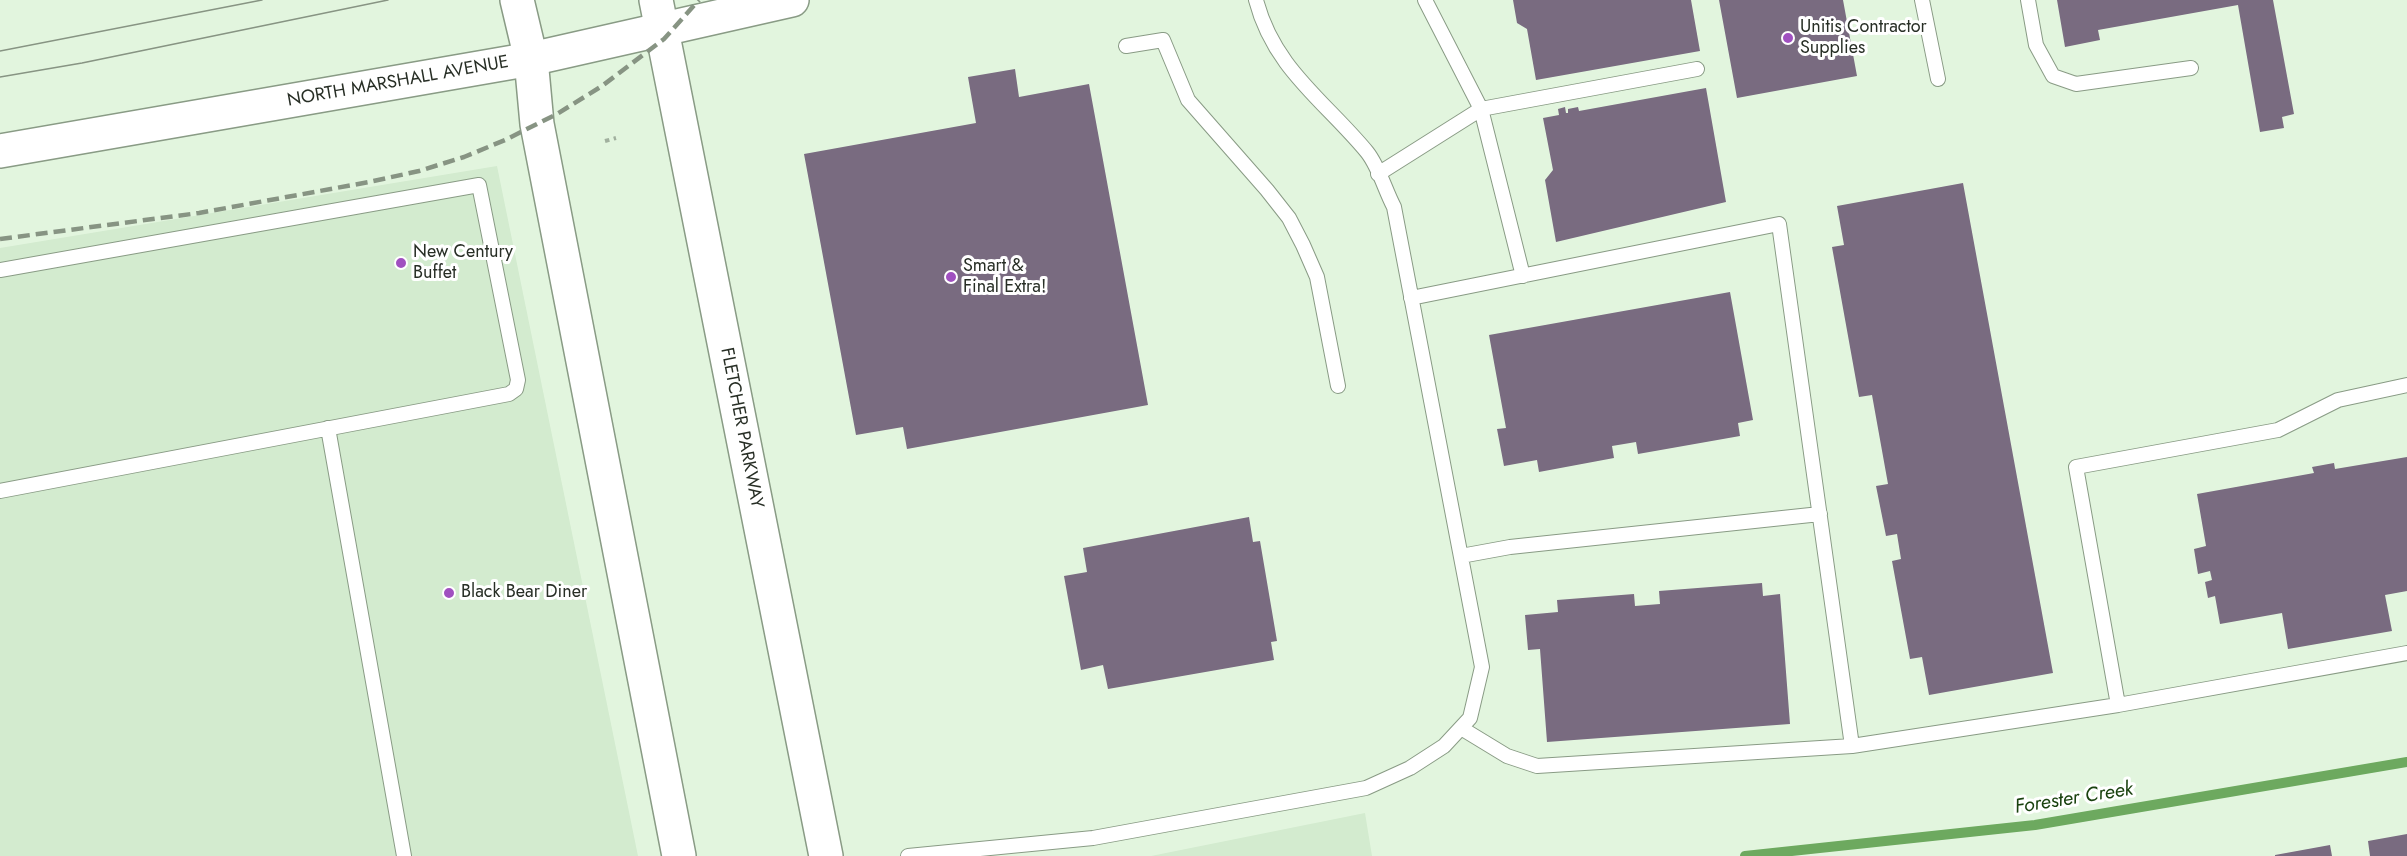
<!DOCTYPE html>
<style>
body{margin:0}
canvas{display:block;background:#e2f5de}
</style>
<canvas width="2407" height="856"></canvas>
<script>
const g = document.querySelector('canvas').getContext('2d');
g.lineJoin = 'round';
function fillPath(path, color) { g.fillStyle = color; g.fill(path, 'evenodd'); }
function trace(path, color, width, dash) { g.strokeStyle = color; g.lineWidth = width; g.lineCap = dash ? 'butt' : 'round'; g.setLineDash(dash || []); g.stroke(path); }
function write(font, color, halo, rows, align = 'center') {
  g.font = font + ' Jost,sans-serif'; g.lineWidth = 6; g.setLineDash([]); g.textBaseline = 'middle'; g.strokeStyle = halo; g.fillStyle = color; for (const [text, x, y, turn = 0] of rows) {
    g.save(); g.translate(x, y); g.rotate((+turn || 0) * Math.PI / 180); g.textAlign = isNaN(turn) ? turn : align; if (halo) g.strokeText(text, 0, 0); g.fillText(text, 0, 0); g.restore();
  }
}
const built = new Path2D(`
 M497,166L638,856H0V248Z
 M1365,813L1372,856H1151Z`);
const stream = new Path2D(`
 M1745,856L2035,825L2407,762`);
const building = new Path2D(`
 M1513,0H1691L1700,51L1536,80L1527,29L1517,23Z
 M1719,0H1843L1857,76L1737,98Z
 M2057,0H2273L2294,114L2282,117L2284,128L2260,132L2238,5L2098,30L2100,40L2065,47Z
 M1015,69L1019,97L1089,84L1148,405L907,449L903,427L856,435L804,154L976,123L968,77Z
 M1706,88L1726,202L1556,242L1545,180L1553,170L1543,118L1559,115L1558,109L1565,107L1566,113H1568V109L1578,107L1579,111Z
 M1963,183L2053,673L1929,695L1922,657L1910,659L1892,561L1901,559L1897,534L1886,536L1876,486L1888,484L1872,395L1859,397L1832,247L1844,245L1837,206Z
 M1730,292L1753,420L1738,423L1740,436L1638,454L1636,442L1612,446L1614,458L1539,472L1537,460L1504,466L1497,429L1506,428L1489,335Z
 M2407,457V591L2385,595L2392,631L2288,649L2282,613L2220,624L2215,596L2208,598L2205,582L2212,580L2210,571L2198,574L2194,549L2206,546L2197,494L2314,473L2312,467L2334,463L2335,469Z
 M1249,517L1253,542L1260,541L1277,641L1271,642L1274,660L1108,689L1103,665L1081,670L1064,576L1087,572L1083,548Z
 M1762,583L1763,596L1780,594L1790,724L1547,742L1540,649L1528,650L1525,615L1558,612L1557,600L1634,594L1635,606L1660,604L1659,591Z
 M2407,834V856H2370L2368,841Z
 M2330,845L2332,856H2275V855Z`);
const path = new Path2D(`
 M605,141L616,138`);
const service = new Path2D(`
 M1425,0L1481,109L1523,276
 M1922,0L1938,79
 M2028,0L2036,45L2053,76L2076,84L2191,68
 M1126,46L1163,40L1188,100L1267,190L1289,218L1303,245L1317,277L1338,386
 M1378,174L1481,109L1697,69
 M0,270L479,185L518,380L516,389L509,394L0,491
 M1411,298L1779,224L1852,746
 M2407,385L2338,400L2278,430L2076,467L2118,705L2407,653
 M328,428L404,856
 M1461,556L1510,547L1820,514
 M1461,728L1507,756L1537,766L1852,746L2118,705
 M908,856L1093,838L1366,788L1410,768L1444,746L1470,718L1482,667L1394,207C1385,190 1379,167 1367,152C1325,101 1274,69 1256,0`);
const secondary = new Path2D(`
 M0,151L531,59L792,0`);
const primary = new Path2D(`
 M517,0L531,59L537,124L679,856
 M656,0L826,856`);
const tram = new Path2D(`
 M0,51L262,0
 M0,77L82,63L388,0`);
const rail = new Path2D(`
 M0,239L199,213L369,182L419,171L464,157L505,140L557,114L602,86L664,39L699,0`);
const markers = [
 [1788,38,6,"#a050c0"],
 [401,263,6,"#a050c0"],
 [951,277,6,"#a050c0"],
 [449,593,6,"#a050c0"]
];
const poiNames = [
 ["Unitis Contractor",1800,28],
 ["Supplies",1800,49],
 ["New Century",413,253],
 ["Buffet",413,274],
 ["Smart &",963,267],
 ["Final Extra!",963,288],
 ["Black Bear Diner",461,593]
];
const streetNames = [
 ["NORTH MARSHALL AVENUE",398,82,-10],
 ["FLETCHER PARKWAY",741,428,79]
];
const waterNames = [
 ["Forester Creek",2074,799,-9]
];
fillPath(built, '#d3ebcf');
trace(stream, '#6da95f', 10);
fillPath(building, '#796b80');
trace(service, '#899b85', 16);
trace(secondary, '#899b85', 36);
trace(primary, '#899b85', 36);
trace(path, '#a1b09e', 4, [4.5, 4.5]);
trace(service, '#fff', 14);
trace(secondary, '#fff', 33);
trace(primary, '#fff', 33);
trace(tram, '#879483', 1.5);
trace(rail, '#879483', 4.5, [12, 6]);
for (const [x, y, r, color] of markers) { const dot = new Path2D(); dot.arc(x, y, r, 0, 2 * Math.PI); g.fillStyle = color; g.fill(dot); trace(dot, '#fff', 2); }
write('18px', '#272e25', '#fff', poiNames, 'left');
write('18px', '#272e25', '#fff', streetNames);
write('italic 20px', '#1a420f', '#fff', waterNames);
</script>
